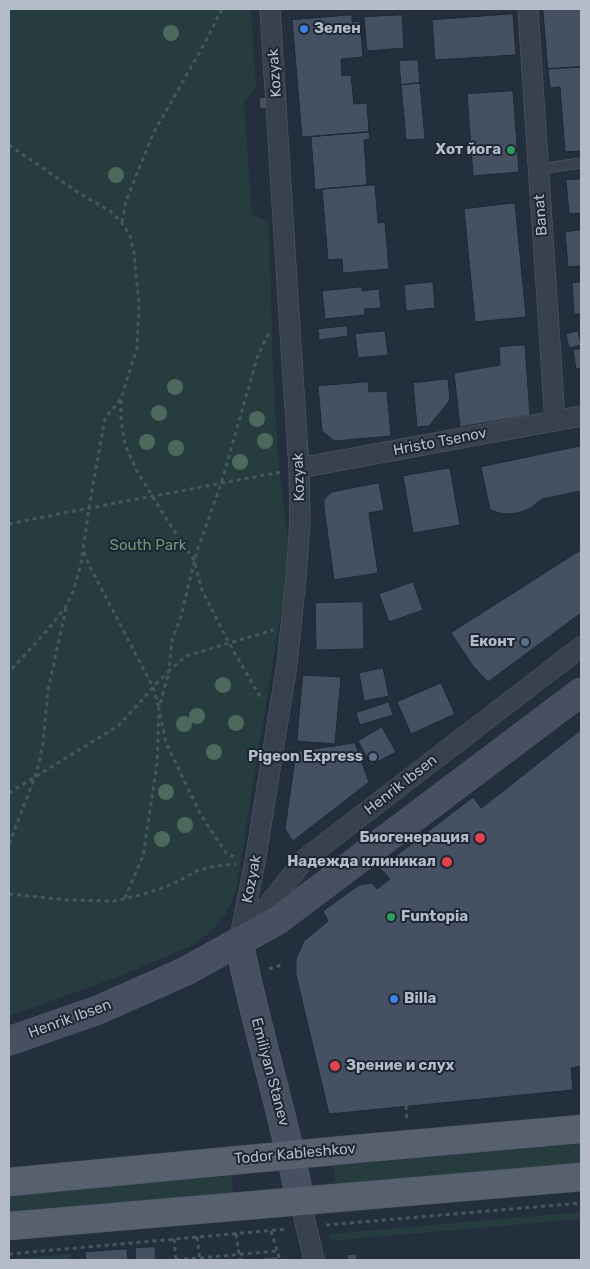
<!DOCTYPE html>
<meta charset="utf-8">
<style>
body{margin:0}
#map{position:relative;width:590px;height:1269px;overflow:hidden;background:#242f3e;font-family:Rubik,sans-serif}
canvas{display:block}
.frame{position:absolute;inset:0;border:10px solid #b4bcc9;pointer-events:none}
</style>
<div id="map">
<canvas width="590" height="1269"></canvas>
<div class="frame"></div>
</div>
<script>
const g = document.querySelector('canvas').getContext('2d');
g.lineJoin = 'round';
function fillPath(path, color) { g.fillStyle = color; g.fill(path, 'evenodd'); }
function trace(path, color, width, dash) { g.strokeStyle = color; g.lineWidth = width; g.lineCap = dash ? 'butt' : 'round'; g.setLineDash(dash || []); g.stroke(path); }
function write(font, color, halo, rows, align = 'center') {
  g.font = font + ' Rubik,sans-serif'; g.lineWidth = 4; g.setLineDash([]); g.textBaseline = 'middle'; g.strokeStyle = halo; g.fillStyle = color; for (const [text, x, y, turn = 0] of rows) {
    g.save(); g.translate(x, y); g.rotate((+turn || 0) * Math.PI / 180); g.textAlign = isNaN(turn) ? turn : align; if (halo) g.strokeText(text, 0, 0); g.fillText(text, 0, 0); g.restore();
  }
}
const green = new Path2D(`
 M9,9H251L256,88L244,101L252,214L269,223L273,372L279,466L288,543L283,599L236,890L226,914L210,932L194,945L115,978L9,1016Z
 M581,1144V1164L336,1186L334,1166Z
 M232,1176L233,1195L9,1214V1195Z
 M581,1212V1219L330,1241L329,1234Z
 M70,1254L71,1260H9V1259Z`);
const building = new Path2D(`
 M543,9H581V67L548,69Z
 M513,14L516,55L435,60L432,20Z
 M352,15V22L360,21L363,57L341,59L342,76L351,75L354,104L367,103L369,132L302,137L292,20Z
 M402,15L404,48L367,51L364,17Z
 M418,60L420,83L401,85L399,61Z
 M581,67V151L565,152L560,87L550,88L548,69Z
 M420,83L425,139L406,140L401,85Z
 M513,91L519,172L473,176L467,94Z
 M268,97V108L260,109L259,98Z
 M369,132L370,139L364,140L367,185L315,190L311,137Z
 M581,179V213L569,214L566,180Z
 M375,185L378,223L385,222L389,269L343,273L342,259L328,260L322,189Z
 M515,203L526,317L475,322L464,209Z
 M581,230V266L568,267L565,232Z
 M433,282L435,308L406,311L404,285Z
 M581,282V314H574L572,283Z
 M362,287V291L379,289L381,308L364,309L365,315L325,319L322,291Z
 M347,326L348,336L319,340L318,329Z
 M385,331L388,355L358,358L355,334Z
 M578,331L581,345L569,348L566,334Z
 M525,345L530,415L460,427L454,373L500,365L499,347Z
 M581,349V368L576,369L573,350Z
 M448,379L450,400L429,426L417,427L413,383Z
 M368,382L369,392L387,391L391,436L334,441L322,431L318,386Z
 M581,446V491L542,499L531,508L518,513L503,514L490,510L481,467Z
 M450,468L460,525L413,533L403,476Z
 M379,483L384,510L369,513L378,573L334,580L324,507V500L326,497L332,492Z
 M581,550V613L488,682L473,666L451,633Z
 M413,582L423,610L389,622L379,594Z
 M363,602L364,649L316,650L315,603Z
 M383,668L389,696L364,701L359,673Z
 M303,675L341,677L335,744L297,741Z
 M441,683L455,714L411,734L397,702Z
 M389,702L393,715L360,725L356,713Z
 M382,727L396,752L371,765L358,741Z
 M581,730V1066L571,1068L573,1090L329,1114L296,975V959L304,941L328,921L323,911L359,885L372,883L377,889L390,879L380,868L473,797L481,808Z
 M355,743L369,782L293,841L285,829L296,752Z
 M155,1247L156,1260H136L135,1248Z
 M127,1249L128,1260H86L85,1252Z
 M356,1254L357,1260H347V1255Z
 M277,1257L278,1260H236H240Z`);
const path = new Path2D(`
 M9,145L79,193L110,211L122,223L130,235L134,253L139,305L137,348L121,399L105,418L89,508L81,564L74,589L67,605L45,633L9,672
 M122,222L126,201L153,134L203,46L222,9
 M121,400V420L125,445L137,471L167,520L194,560L202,590L229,643L259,695L263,699
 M9,524L69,512L281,472
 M84,552L89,565L153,687L159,708
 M160,714L166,743L201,815L226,853L237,858
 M9,793L118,726L143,699L153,687L169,671L172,640L181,616L197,551L221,484L258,355L270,331
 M9,844L35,777L39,763L43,743L48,690L66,608
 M9,894L68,900L114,901L144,894L170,885L199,870L216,866L236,864
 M125,898L143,856L157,764L159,708L169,671L186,656L273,630
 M269,969L281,965
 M406,1106L407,1121
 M326,1225L581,1203
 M271,1231L280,1260
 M236,1234L240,1260
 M197,1237L200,1260
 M174,1239L176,1260
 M9,1254L287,1229
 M176,1260L277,1251`);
const lane = new Path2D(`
 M539,169L581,163`);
const street = new Path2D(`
 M528,9L555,421
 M299,468L581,416
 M245,934L305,859L581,647
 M239,942L255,862L287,664L296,577L300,522L299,468L289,315L270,9
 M300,1200L314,1260`);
const secondary = new Path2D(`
 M239,942C256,1029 284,1113 300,1200
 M9,1041L98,1010L186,971L278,920L581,692`);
const primary = new Path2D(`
 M9,1182L344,1150L581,1129
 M9,1226L581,1177`);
const trees = [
 [171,33],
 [116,175],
 [175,387],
 [159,413],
 [257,419],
 [265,441],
 [147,442],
 [176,448],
 [240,462],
 [223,685],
 [197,716],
 [236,723],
 [184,724],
 [214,752],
 [166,792],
 [185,825],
 [162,839]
];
const markers = [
 [304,29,5,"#3f7fe0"],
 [511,150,5,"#2e9e5b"],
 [525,642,5,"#5c6f8a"],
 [373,757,5,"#5c6f8a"],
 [480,838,6,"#e0444e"],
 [447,862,6,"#e0444e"],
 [391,917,5,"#2e9e5b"],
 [394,999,5,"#3f7fe0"],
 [335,1066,6,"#e0444e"]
];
const poiNames = [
 ["Зелен",314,29,"left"],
 ["Хот йога",501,150],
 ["Еконт",515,642],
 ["Pigeon Express",363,757],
 ["Биогенерация",469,838],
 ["Надежда клиникал",436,862],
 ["Funtopia",401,917,"left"],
 ["Billa",404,999,"left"],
 ["Зрение и слух",346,1066,"left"]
];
const streetNames = [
 ["Kozyak",275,73,-94],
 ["Banat",541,215,-94],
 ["Hristo Tsenov",440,442,-11],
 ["Kozyak",299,477,-92],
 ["Henrik Ibsen",401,785,-38],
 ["Kozyak",252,879,-79],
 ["Henrik Ibsen",70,1019,-20],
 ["Emiliyan Stanev",270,1072,75],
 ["Todor Kableshkov",295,1154,-5]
];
const parkNames = [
 ["South Park",148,546]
];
fillPath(green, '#263c3f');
fillPath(building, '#455162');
trace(building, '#1f2835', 1);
trace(lane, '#565f6c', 11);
trace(street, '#565f6c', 21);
trace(secondary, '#565f6c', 29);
trace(primary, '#414a57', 29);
trace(path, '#44595c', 3, [4, 4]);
trace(lane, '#38414e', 10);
trace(street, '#38414e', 20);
trace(secondary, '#465061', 28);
trace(primary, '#56606e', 28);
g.fillStyle = '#4b6a5d';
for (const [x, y] of trees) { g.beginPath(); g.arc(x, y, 8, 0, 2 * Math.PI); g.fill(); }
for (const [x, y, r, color] of markers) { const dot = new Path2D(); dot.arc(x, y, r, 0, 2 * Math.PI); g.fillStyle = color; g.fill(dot); trace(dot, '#1d2633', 2); }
write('bold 15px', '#b4bcc9', '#1d2633', poiNames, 'right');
write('15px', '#b4bcc9', '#1d2633', streetNames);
write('15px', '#6b9a76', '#1d2633', parkNames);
</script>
